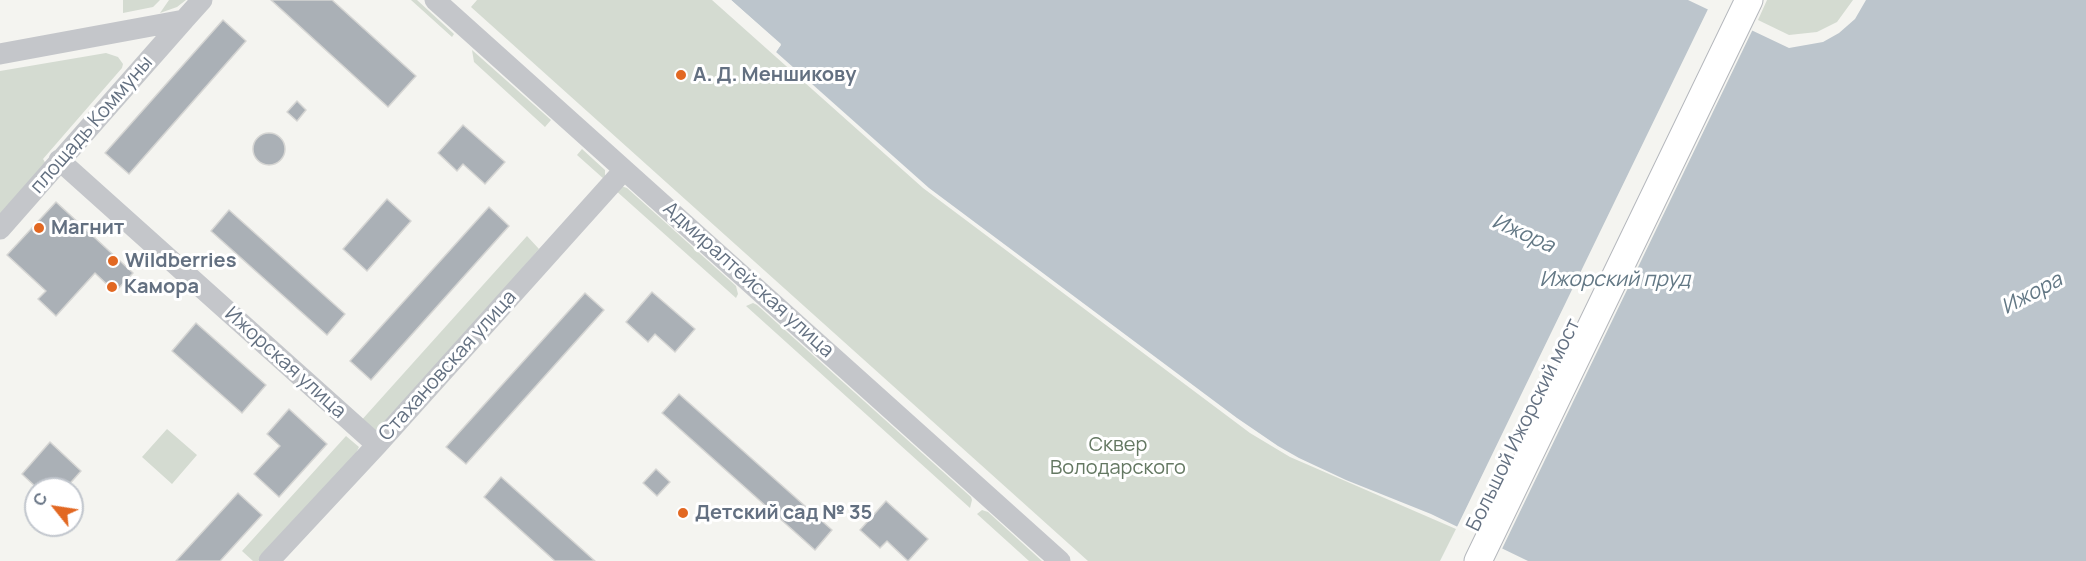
<!DOCTYPE html>
<meta charset="utf-8">
<style>
body{margin:0}
#map{position:relative;width:2086px;height:561px;overflow:hidden;background:#f4f4f0;font-family:Manrope,sans-serif}
canvas{display:block}
.north{position:absolute;left:24px;top:477px;width:60px;height:60px;box-sizing:border-box;background:#fff;border:2px solid #c1c6cd;border-radius:50%;rotate:300deg;font-size:16px;font-weight:700;line-height:24px;text-align:center;color:#637081}
.north::after{content:'';display:block;margin:auto;width:21px;height:27px;background:#e26822;clip-path:polygon(50% 0,100% 100%,50% 72%,0 100%)}
</style>
<div id="map">
<canvas width="2086" height="561"></canvas>
<div class="north">С</div>
</div>
<script>
const g = document.querySelector('canvas').getContext('2d');
g.lineJoin = 'round';
function fillPath(path, color) { g.fillStyle = color; g.fill(path, 'evenodd'); }
function trace(path, color, width, dash) { g.strokeStyle = color; g.lineWidth = width; g.lineCap = dash ? 'butt' : 'round'; g.setLineDash(dash || []); g.stroke(path); }
function write(font, color, halo, rows, align = 'center') {
  g.font = font + ' Manrope,sans-serif'; g.lineWidth = 6; g.setLineDash([]); g.textBaseline = 'middle'; g.strokeStyle = halo; g.fillStyle = color; for (const [text, x, y, turn = 0] of rows) {
    g.save(); g.translate(x, y); g.rotate((+turn || 0) * Math.PI / 180); g.textAlign = isNaN(turn) ? turn : align; if (halo) g.strokeText(text, 0, 0); g.fillText(text, 0, 0); g.restore();
  }
}
const green = new Path2D(`
 M123,0H160L153,7L123,13Z
 M169,0H186L177,7L160,13Z
 M411,0H417L454,34L452,37Z
 M477,0H712L923,188L1250,433L1290,457L1456,529L1440,561H1088L471,7Z
 M1767,0H1853L1837,22L1817,32L1789,35L1758,20Z
 M472,50L551,120L545,127L474,62Z
 M106,53L118,57L123,64L122,68L43,159L46,164L0,214V71Z
 M582,149L605,170V180L577,155Z
 M621,186L627,188L736,286L738,294L736,298L614,189Z
 M527,236L539,249L383,431L373,430L359,423Z
 M753,303L757,305L971,497L972,500L970,508L746,306Z
 M167,429L197,455L172,484L142,457Z
 M346,436L359,447L356,453L258,561H253L242,551Z
 M982,510L988,512L1042,561H1029L977,514Z`);
const water = new Path2D(`
 M731,0H1688L1789,48L1823,42L1839,33L1855,19L1866,0H2086V561H1528L1431,514L1346,480L1299,458L1278,446L1237,418L929,188L776,52L781,44Z`);
const pier = new Path2D(`
 M728,0H731L781,45L776,52L773,50L777,45Z
 M1709,7L1753,29L1501,551L1456,529Z`);
const building = new Path2D(`
 M271,0H332L416,76L388,107Z
 M223,20L246,41L129,174L105,153Z
 M297,101L306,110L297,121L287,112Z
 M463,125L505,162L485,184L463,164L457,171L438,153Z
 M253 149a16 16 0 1 1 32 0a16 16 0 1 1-32 0Z
 M387,199L411,221L367,271L343,249Z
 M56,202L133,273L115,292L95,273L56,316L38,299L46,291L7,255Z
 M489,207L509,226L371,380L350,361Z
 M229,210L345,314L327,335L211,231Z
 M652,292L695,329L675,352L655,334L648,342L626,322Z
 M585,293L604,310L466,464L446,447Z
 M196,323L266,385L242,413L172,351Z
 M679,394L832,530L815,550L662,413Z
 M289,409L327,444L279,497L254,474L280,446L267,434Z
 M50,442L81,471L65,489H38L22,474Z
 M656,469L670,482L657,496L643,483Z
 M501,477L595,561H555L484,497Z
 M238,493L262,515L220,561H176Z
 M886,501L928,539L908,561L887,541L880,548L860,530Z`);
const minor = new Path2D(`
 M435,0L1060,561
 M0,54L184,20L202,0
 M59,160L377,445
 M0,229L184,20
 M269,561L377,445L624,170`);
const major = new Path2D(`
 M1478,561L1749,0`);
const markers = [
 [681,75,6,"#e26822"],
 [39,228,6,"#e26822"],
 [113,261,6,"#e26822"],
 [112,287,6,"#e26822"],
 [683,513,6,"#e26822"]
];
const poiNames = [
 ["А. Д. Меншикову",693,75],
 ["Магнит",51,228],
 ["Wildberries",125,261],
 ["Камора",124,287],
 ["Детский сад № 35",695,513]
];
const streetNames = [
 ["площадь Коммуны",92,125,-49],
 ["Адмиралтейская улица",748,280,42],
 ["Ижорская улица",285,363,42],
 ["Стахановская улица",448,366,-48],
 ["Большой Ижорский мост",1524,425,-64]
];
const parkNames = [
 ["Сквер",1118,445],
 ["Володарского",1118,468]
];
const waterNames = [
 ["Ижора",1523,234,24],
 ["Ижорский пруд",1615,280],
 ["Ижора",2032,294,-28]
];
fillPath(green, '#d4dbd1');
fillPath(water, '#bcc5cc');
fillPath(pier, '#f4f4f0');
fillPath(building, '#aab0b6');
trace(building, '#d5d5d3', 1.5);
trace(major, '#b4b7bc', 29);
trace(minor, '#c4c6ca', 21);
trace(major, '#fff', 27);
for (const [x, y, r, color] of markers) { const dot = new Path2D(); dot.arc(x, y, r, 0, 2 * Math.PI); g.fillStyle = color; g.fill(dot); trace(dot, '#fff', 2); }
write('bold 20px', '#637081', '#fff', poiNames, 'left');
write('20px', '#637081', '#fff', streetNames);
write('20px', '#647862', '#fff', parkNames);
write('italic 21px', '#637885', '#fff', waterNames);
</script>
